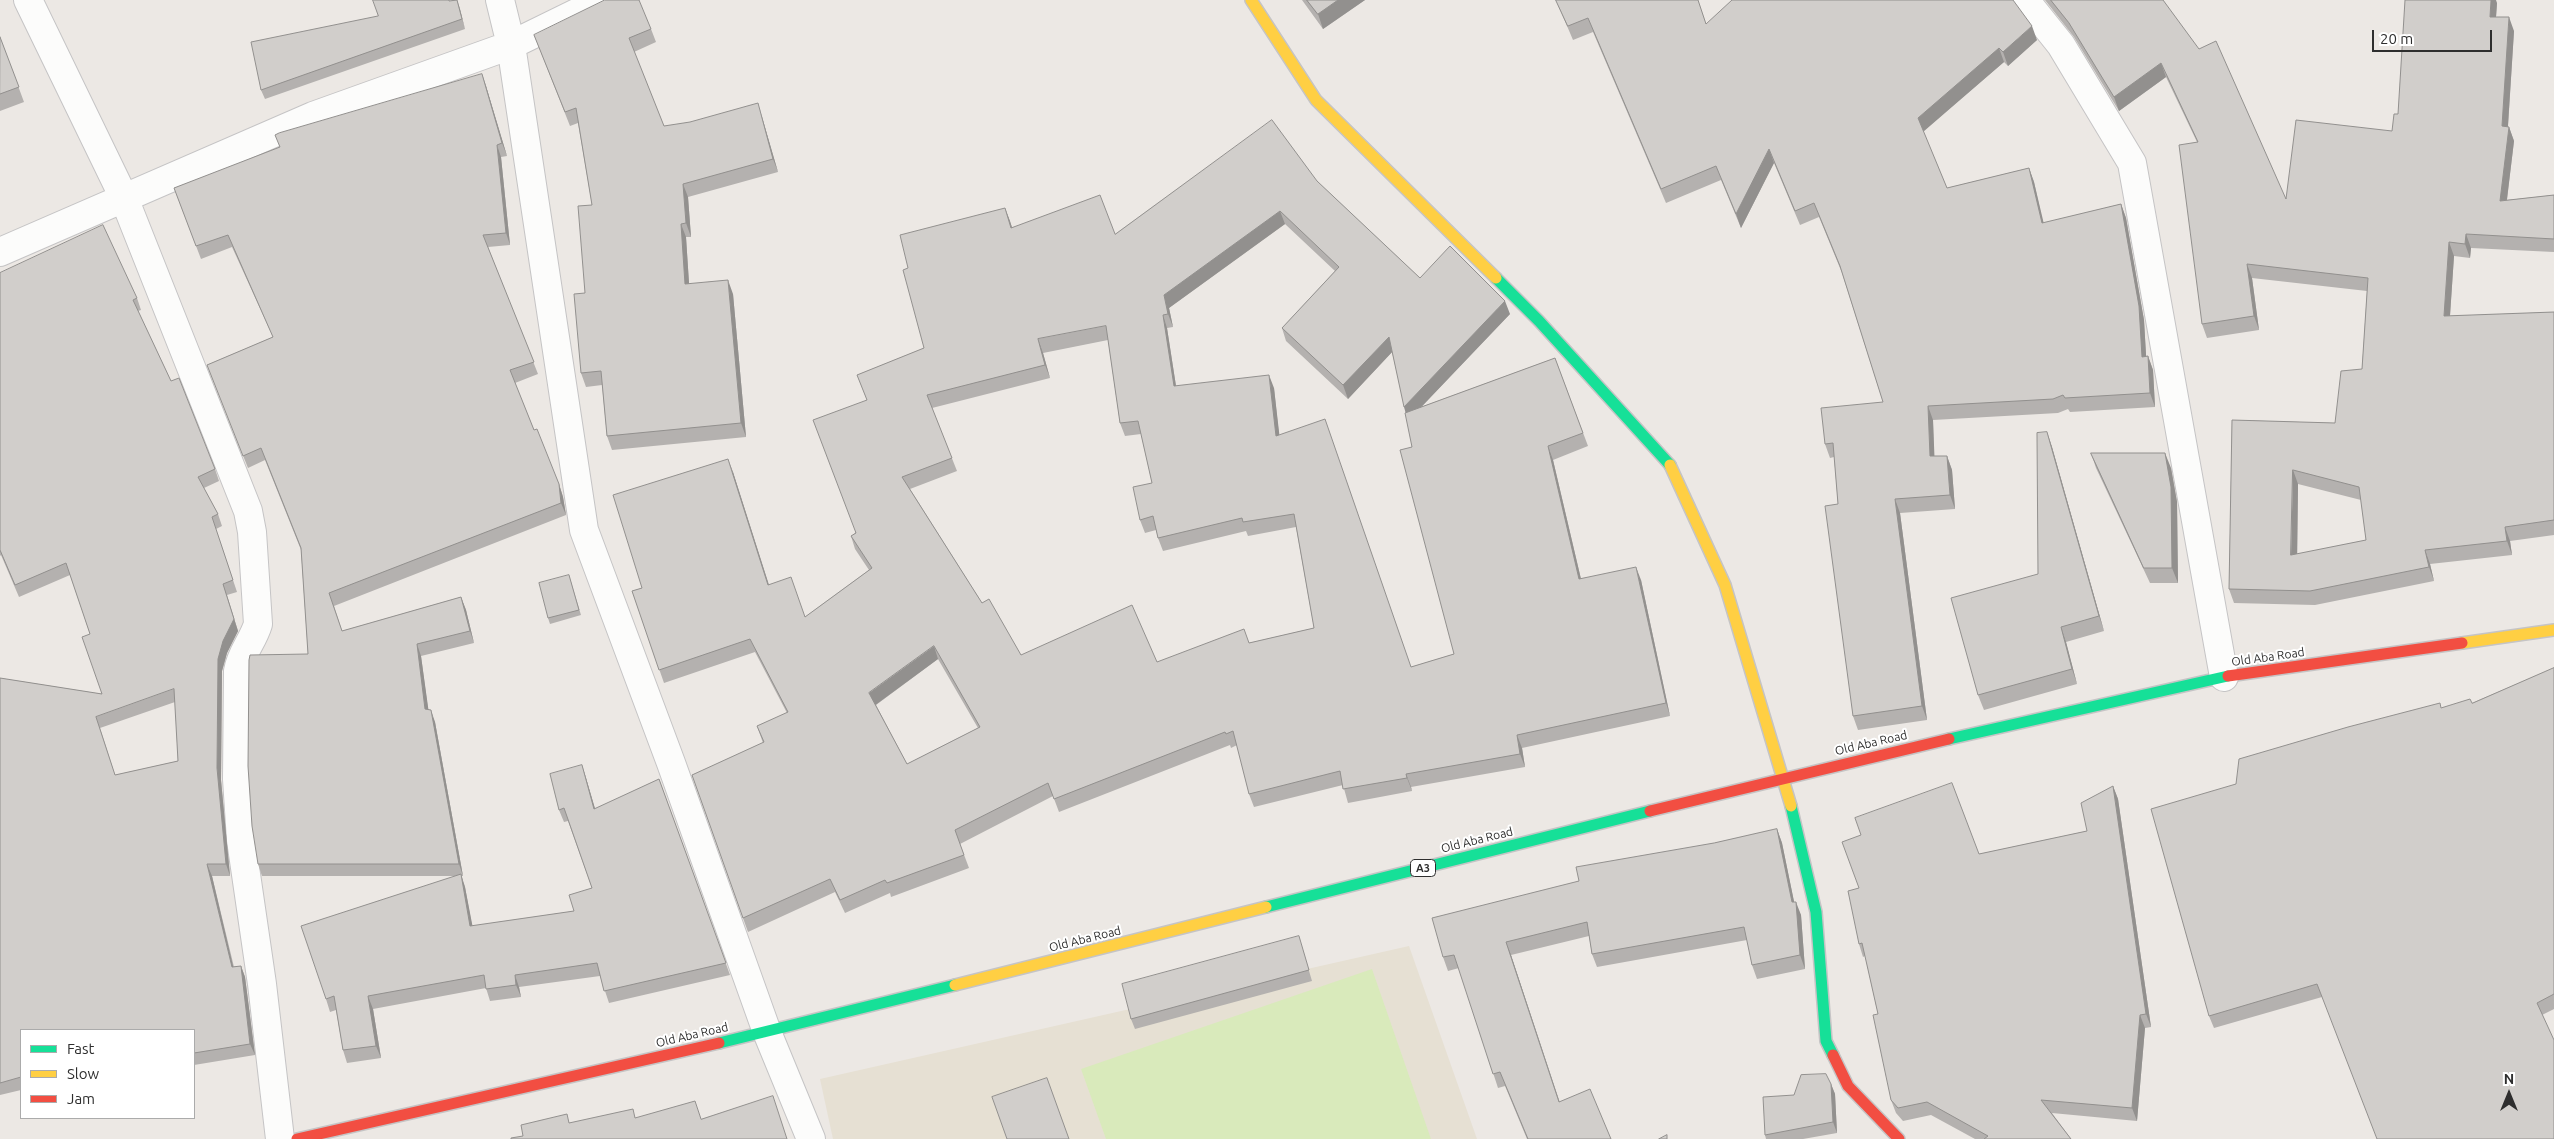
<!DOCTYPE html>
<style>
body{margin:0}
#map{position:relative;width:2554px;height:1139px;overflow:hidden;background:#ece8e4;font-family:Ubuntu,sans-serif}
canvas{display:block}
.legend{position:absolute;left:20px;top:1029px;width:175px;height:90px;box-sizing:border-box;background:#fff;border:1px solid #ababab;margin:0;padding:6px 9px;list-style:none;font-size:15px;color:#2e2e2e}
.legend li{display:flex;align-items:center;gap:10px;height:25px}
.legend b{width:25px;border:1px solid #ababab}
.north{position:absolute;left:2484px;top:1069px;width:50px;height:50px;-webkit-text-stroke:4px #fff;paint-order:stroke;rotate:0deg;font-size:14px;font-weight:700;line-height:20px;text-align:center;color:#2e2e2e}
.north::after{content:'';display:block;margin:auto;width:18px;height:22px;background:#2e2e2e;clip-path:polygon(50% 0,100% 100%,50% 72%,0 100%)}
.scale{position:absolute;left:2372px;top:30px;width:120px;height:22px;box-sizing:border-box;border:2px solid #2e2e2e;border-top:0;padding-left:6px;font-size:15px;line-height:18px;white-space:nowrap;color:#2e2e2e;-webkit-text-stroke:4px #fff;paint-order:stroke}
</style>
<div id="map">
<canvas width="2554" height="1139"></canvas>
<ul class="legend">
<li><b style="height:6px;background:#16e098"></b>Fast</li>
<li><b style="height:6px;background:#ffcf43"></b>Slow</li>
<li><b style="height:6px;background:#f24e42"></b>Jam</li>
</ul>
<div class="north">N</div>
<div class="scale">20 m</div>
</div>
<script>
const g = document.querySelector('canvas').getContext('2d');
g.lineJoin = 'round';
function fillPath(path, color) { g.fillStyle = color; g.fill(path, 'evenodd'); }
function trace(path, color, width, dash) { g.strokeStyle = color; g.lineWidth = width; g.lineCap = dash ? 'butt' : 'round'; g.setLineDash(dash || []); g.stroke(path); }
function write(font, color, halo, rows, align = 'center') {
  g.font = font + ' Ubuntu,sans-serif'; g.lineWidth = 4; g.setLineDash([]); g.textBaseline = 'middle'; g.strokeStyle = halo; g.fillStyle = color; for (const [text, x, y, turn = 0] of rows) {
    g.save(); g.translate(x, y); g.rotate((+turn || 0) * Math.PI / 180); g.textAlign = isNaN(turn) ? turn : align; if (halo) g.strokeText(text, 0, 0); g.fillText(text, 0, 0); g.restore();
  }
}
const education = new Path2D(`
 M1409,946L1477,1139H833L820,1079Z`);
const pitch = new Path2D(`
 M1372,969L1431,1139H1106L1081,1069Z`);
const street = new Path2D(`
 M28,0L124,198L248,511L252,532L258,624C253,641 241,653 238,671L237,779L241,840L262,984L280,1139
 M500,0L511,45L584,530L671,763L767,1032L811,1139
 M2025,0L2061,45L2132,163L2224,677
 M0,252L313,116L511,45L603,0`);
const fast = new Path2D(`
 M1496,278L1539,321L1670,465
 M1949,739L2228,676
 M1791,806L1816,912L1826,1041L1833,1055
 M1266,907L1650,811
 M719,1043L955,985`);
const slow = new Path2D(`
 M1251,0L1316,100L1496,278
 M1670,465L1725,585L1791,806
 M2462,643L2554,630
 M955,985L1266,907`);
const jam = new Path2D(`
 M2228,676L2462,643
 M1650,811L1949,739
 M1833,1055L1848,1086L1899,1139
 M297,1139L719,1043`);
const wall = new Path2D(`
 M457,0L465,29L265,99L261,90L449,1Z
 M1302,0H1365L1323,29Z
 M1556,0H1698L1706,24L2037,40L2008,66L2004,62L1923,131L1947,188L2029,168L2034,182L2043,223L2121,204L2126,218L2144,320L2146,356H2148L2153,370L2155,407L2070,412L2068,409L2058,413L1933,420L1934,456H1947L1952,470L1955,509L1900,513L1927,720L1858,730L1853,716L1838,504L1834,457L1830,458L1825,444L1883,402L1842,273L1819,217L1800,225L1774,163L1741,228L1721,180L1666,203L1593,32L1573,40Z
 M2045,0H2163L2286,199L2392,131L2398,114L2497,3L2496,17L2514,31L2508,127H2509L2514,141L2507,200L2554,195V252L2471,248L2470,258L2454,256L2450,316L2554,312V535L2510,541L2512,555L2430,564L2434,581L2315,605L2234,603L2229,589L2232,420L2335,423L2362,369L2367,291L2252,278L2259,330L2207,338L2202,324L2197,142L2166,77L2119,111L2074,37ZM2298,484L2361,500L2366,540L2297,554Z
 M651,29L656,42L634,52L664,126L762,117L778,172L688,197L691,237H686L689,284L733,294L746,437L612,450L607,436L602,385L586,387L581,373L592,205L578,123L570,126L534,35Z
 M0,37L24,102L0,111Z
 M482,74L486,86L507,156L501,157L510,245L488,247L538,374L515,383L534,430L559,484L563,497L566,515L334,606L342,631L461,597L466,610L474,643L421,656L428,709L435,722L463,876H461L465,887L472,926L574,911L592,888L568,821L564,822L559,810L582,765L586,778L595,809L659,779L730,975L609,1003L600,976L519,987L521,997L490,1001L486,988L373,1009L381,1058L347,1063L343,1050L336,1010L330,1012L326,999L454,876H262L258,864L308,654L301,550L265,460L248,468L207,365L273,337L232,247L201,259L174,188Z
 M1317,181L1420,278L1510,314L1421,407L1555,358L1588,446L1553,460L1581,579L1641,580L1670,716L1522,748L1525,767L1411,787L1412,791L1348,803L1343,785L1254,807L1249,794L1237,745L1231,748L1230,745L1059,812L1053,796L960,844L969,868L891,897L890,893L845,913L835,892L748,932L692,775L763,743L757,726L787,713L755,652L664,683L632,591L642,588L733,472L769,585L805,617L869,570L855,549L851,536L855,533L867,400L857,375L924,348L908,268L1005,208L1012,227L1115,234ZM1285,224L1335,271L1282,328L1286,341L1348,399L1392,352L1406,413L1412,447L1454,654L1411,667L1279,435L1274,388L1176,386L1167,328L1173,327L1169,308ZM1108,340L1120,423L1125,436L1141,434L1152,483L1140,520L1145,533L1156,530L1158,538L1163,551L1246,531L1248,536L1296,527L1314,628L1249,643L1157,662L1021,655L982,603L910,489L957,471L932,408L1050,378L1043,353ZM938,659L978,728L907,764L876,705Z
 M0,273L137,298L141,310L138,311L171,381L215,469L219,481L204,488L218,514L222,526L216,529L237,592L227,595L238,631L227,653L222,671L221,780L230,876H212L234,967L241,966L245,977L255,1055L194,1065V1030H21V1090L0,1095V678L102,694L90,634L70,575L19,597L1,555L0,556ZM175,702L178,761L115,775L100,728Z
 M2047,432L2052,447L2104,631L2066,642L2077,684L1984,710L1978,695L2038,574Z
 M2091,453L2171,468L2177,502L2178,583H2150L2096,468Z
 M569,575L581,615L550,624L548,618Z
 M2554,668V1009L2542,1015L2322,997L2214,1028L2209,1016L2236,784L2442,708L2472,703Z
 M2113,786L2118,799L2151,1027L2145,1028L2137,1121L2052,1113L2071,1139H1975L1931,1115L1903,1121L1896,1113L1891,1100L1878,1014L1865,956L1863,957L1859,944V888L1979,854L2087,831Z
 M1777,829L1782,843L1794,902L1801,915L1805,969L1757,979L1752,965L1747,940L1597,967L1592,954L1589,936L1511,955L1559,1102L1611,1139H1527L1505,1086L1498,1088L1459,968L1448,971L1443,957L1579,881L1714,843Z
 M1302,947L1312,981L1135,1029L1131,1019Z
 M1831,1084L1835,1094L1837,1133L1803,1139H1766L1765,1135L1794,1095Z`);
const shadedWall = new Path2D(`
 M457,0L460,9L465,29L462,19Z
 M1338,0H1365L1323,29L1318,14Z
 M2491,0H2496L2497,3L2495,31L2490,17Z
 M2509,17L2514,31L2507,140L2502,126Z
 M2032,26L2037,40L2008,66L2003,52Z
 M1999,48L2004,62L1923,132L1918,118Z
 M2161,63L2166,77L2119,111L2114,97Z
 M482,74L486,86L507,156L502,143Z
 M758,103L762,117L778,172L773,159Z
 M2509,127L2514,141L2505,215L2500,201Z
 M497,145L501,157L510,245L506,233Z
 M1769,149L1774,163L1741,228L1736,214Z
 M2029,168L2034,182L2047,237L2042,223Z
 M683,184L688,197L691,237L686,223Z
 M2121,204L2126,218L2144,320L2147,371L2142,357Z
 M1005,208L1010,221L1016,241L1011,228Z
 M1280,211L1285,224L1169,308L1173,327L1168,314L1164,295Z
 M681,224L686,237L690,298L685,284Z
 M2466,234L2471,248L2470,258L2465,244Z
 M2449,242L2454,256L2449,330L2444,316Z
 M2247,264L2252,278L2259,330L2254,316Z
 M728,280L733,294L746,437L741,423Z
 M1505,301L1510,314L1408,421L1404,407Z
 M1163,315L1167,328L1178,399L1174,386Z
 M1389,337L1394,350L1348,399L1343,385Z
 M1038,339L1043,353L1050,378L1045,365Z
 M2148,356L2153,370L2155,407L2150,393Z
 M1269,375L1274,388L1281,449L1276,436Z
 M1928,406L1933,420L1935,470L1930,456Z
 M2047,432L2052,447L2104,631L2099,616Z
 M1548,446L1553,460L1584,592L1579,579Z
 M2165,453L2171,468L2177,502L2178,583L2172,568Z
 M1947,456L1952,470L1955,509L1950,495Z
 M728,459L733,472L773,598L768,585Z
 M2293,470L2298,484L2297,569L2291,555Z
 M559,484L563,497L566,515L561,503Z
 M1895,499L1900,513L1927,720L1922,706Z
 M2505,527L2510,541L2512,555L2507,541Z
 M2425,550L2430,564L2434,581L2429,567Z
 M1636,567L1641,580L1670,716L1666,703Z
 M223,584L238,631L227,653L222,671L221,780L230,876L226,864L217,768L218,659Z
 M461,597L466,610L474,643L470,631Z
 M2061,627L2066,642L2077,684L2072,669Z
 M417,644L421,656L430,721L425,709Z
 M934,646L938,659L874,706L869,693Z
 M431,710L435,722L463,876L459,864Z
 M1517,735L1522,748L1525,767L1520,754Z
 M582,765L586,778L599,822L594,809Z
 M1406,774L1411,787L1412,791L1407,778Z
 M2113,786L2118,799L2151,1027L2146,1014Z
 M1777,829L1782,843L1796,911V902L1801,915L1805,969L1800,955L1792,902Z
 M207,864L212,876L236,979L232,967Z
 M461,874L465,887L475,939L470,926Z
 M1506,942L1511,955L1564,1115L1559,1102Z
 M241,966L245,977L255,1055L250,1044Z
 M515,975L519,987L521,997L516,985Z
 M368,996L373,1009L381,1058L376,1046Z
 M2140,1015L2145,1028L2137,1121L2132,1108Z
 M1831,1084L1835,1094L1837,1133L1833,1122Z`);
const building = new Path2D(`
 M373,0H449V1L457,0L462,19L261,90L251,42L378,16Z
 M605,0H639L651,29L629,38L664,126L690,122L758,103L773,159L683,184L686,223L681,224L685,284L728,280L741,423L607,436L601,371L581,373L574,294L585,293L578,206L592,205L576,108L565,112L534,35Z
 M1307,0H1338L1318,14Z
 M1556,0H1698L1706,24L1732,0H2013L2032,26L2003,52L1999,48L1918,118L1947,188L2029,168L2042,223L2121,204L2139,306L2142,357L2148,356L2150,393L2065,398L2063,395L2053,399L1928,406L1930,456H1947L1950,495L1895,499L1922,706L1853,716L1825,506L1838,504L1833,443L1825,444L1821,408L1883,402L1840,266L1814,203L1795,211L1769,149L1736,214L1716,166L1661,189L1588,18L1568,26Z
 M2051,0H2163L2199,49L2216,41L2286,199L2296,120L2392,131L2394,114H2398L2405,0H2491L2490,17H2509L2502,126L2509,127L2500,201L2554,195V239L2466,234L2465,244L2449,242L2444,316L2554,312V520L2505,527L2507,541L2425,550L2429,567L2310,591L2229,589L2232,420L2335,423L2341,371L2362,369L2368,278L2247,264L2254,316L2202,324L2179,145L2198,142L2161,63L2114,97L2069,23ZM2293,470L2359,487L2366,540L2291,555Z
 M0,37L19,87L0,94Z
 M482,74L502,143L497,145L506,233L483,235L534,362L510,370L534,430L537,429L559,484L561,503L329,593L342,631L461,597L470,631L417,644L425,709L431,710L459,864H258L252,826L248,766L249,660L250,655L308,654L301,548L261,448L243,456L207,365L273,337L228,235L196,246L174,188L280,147L275,135L279,133Z
 M1272,120L1317,181L1420,278L1450,246L1505,301L1404,407L1389,337L1343,385L1282,328L1339,267L1280,211L1164,295L1168,314L1163,315L1174,386L1269,375L1276,436L1325,419L1411,667L1454,654L1400,450L1412,447L1405,413L1555,358L1583,433L1548,446L1579,579L1636,567L1666,703L1517,735L1520,754L1406,774L1407,778L1343,789L1340,771L1249,794L1233,731L1226,734L1225,732L1054,799L1048,783L955,830L964,855L887,883L885,880L840,900L830,879L743,918L692,775L764,742L757,726L788,712L750,639L659,670L632,591L642,588L613,495L728,459L768,585L791,577L805,617L872,568L851,536L856,533L813,420L867,400L857,375L924,348L903,270L908,268L900,235L1005,208L1011,228L1100,195L1115,234ZM1106,326L1120,423L1138,421L1152,483L1133,487L1140,520L1153,516L1158,538L1242,518L1243,522L1294,514L1314,628L1249,643L1244,629L1157,662L1132,605L1021,655L989,599L982,603L902,477L952,458L927,395L1045,365L1038,339ZM934,646L980,727L907,764L869,693Z
 M103,225L137,298L133,300L171,381L179,378L215,469L198,477L218,514L212,517L233,580L223,584L234,619L223,641L218,659L217,768L226,864H207L232,967L241,966L250,1044L194,1053V1030H21V1080V1077L0,1083V678L102,694L82,637L90,634L66,563L15,585L0,550V273ZM174,689L178,761L115,775L96,717Z
 M2047,432L2099,616L2061,627L2072,669L1978,695L1951,598L2038,574L2037,433Z
 M2091,453H2165L2171,487L2172,568H2144Z
 M569,575L579,610L548,618L539,583Z
 M2554,668V994L2537,1003L2554,1040V1139H2377L2317,984L2209,1016L2151,809L2236,784L2239,759L2348,727L2440,703L2441,708L2470,699L2472,703Z
 M582,765L594,809L659,779L726,963L604,991L597,963L515,975L516,985L486,989L484,975L368,996L376,1046L343,1050L334,996L326,999L301,926L461,874L470,926L574,911L569,895L592,888L564,808L559,810L550,774Z
 M1952,783L1979,854L2087,831L2081,803L2113,786L2146,1014L2140,1015L2132,1108L2041,1100L2071,1139H1984L1988,1136L1927,1102L1898,1108L1891,1100L1873,1015L1878,1014L1862,943L1859,944L1848,891L1859,888L1842,842L1861,835L1855,818Z
 M1777,829L1792,902H1796L1800,955L1752,965L1744,927L1592,954L1587,922L1506,942L1559,1102L1590,1089L1611,1139H1528L1500,1072L1493,1074L1454,955L1443,957L1432,918L1579,881L1576,867L1714,843Z
 M1299,936L1309,970L1131,1019L1122,984Z
 M1826,1074L1831,1084L1833,1122L1765,1135L1763,1097L1794,1095L1801,1075Z
 M1047,1078L1069,1139H1007L992,1097Z
 M773,1096L787,1139H511V1138L523,1136L521,1125L567,1114L569,1123L633,1109L635,1118L695,1101L701,1119Z
 M1667,1135V1139H1659Z`);
const shields = [
 [1423,868,25]
];
const shieldNames = [
 ["A3",1423,868]
];
const streetNames = [
 ["Old Aba Road",2268,657,-8],
 ["Old Aba Road",1871,743,-13],
 ["Old Aba Road",1477,840,-14],
 ["Old Aba Road",1085,939,-14],
 ["Old Aba Road",692,1035,-13]
];
fillPath(education, '#e6e0d3');
fillPath(pitch, '#d9eabb');
trace(street, '#c5c4c5', 30);
trace(fast, '#c5c4c5', 14);
trace(slow, '#c5c4c5', 14);
trace(jam, '#c5c4c5', 14);
trace(street, '#fcfcfb', 28);
trace(fast, '#16e098', 11);
trace(slow, '#ffcf43', 11);
trace(jam, '#f24e42', 11);
fillPath(wall, '#b4b1af');
fillPath(shadedWall, '#92908e');
fillPath(building, '#d1cecb');
trace(building, '#92908e', 1);
for (const [x, y, w] of shields) { const box = new Path2D(); box.roundRect(x - w / 2, y - 8.5, w, 17, 4); g.fillStyle = '#fff'; g.fill(box); trace(box, '#2e2e2e', 1); }
write('bold 11px', '#2e2e2e', null, shieldNames);
write('12px', '#2e2e2e', '#fff', streetNames);
</script>
